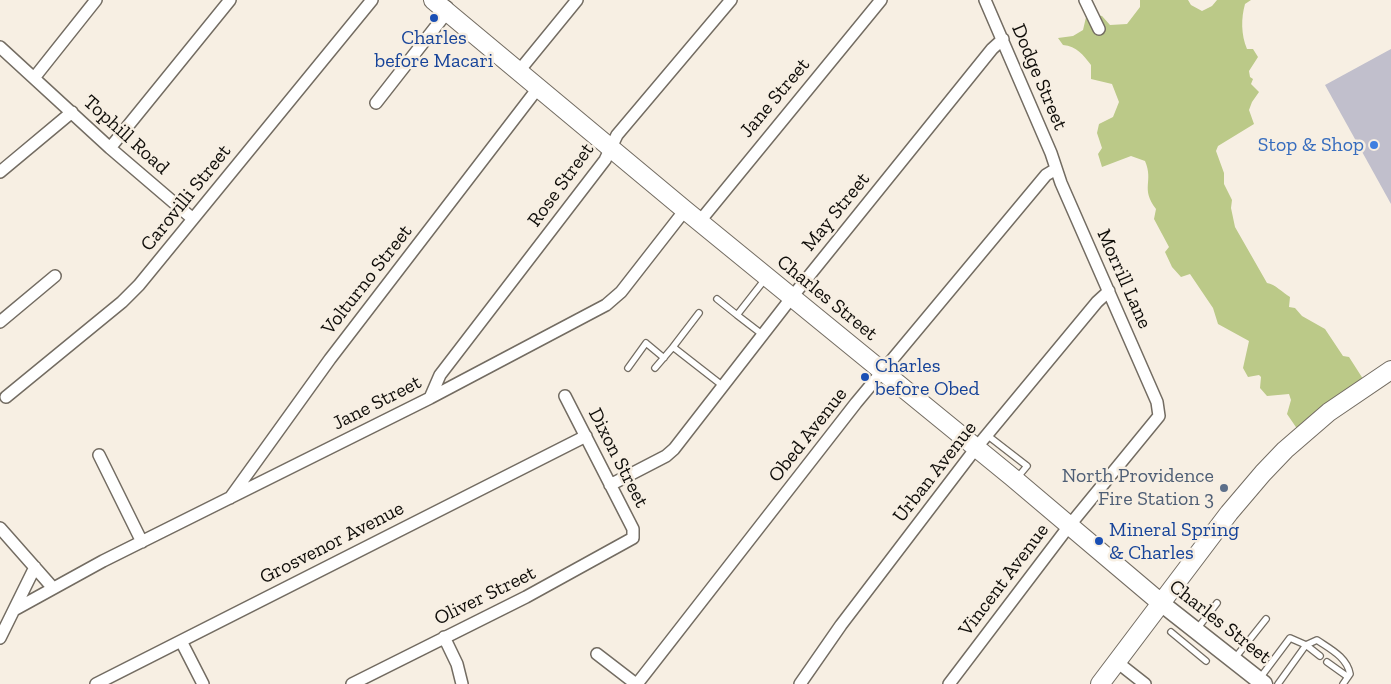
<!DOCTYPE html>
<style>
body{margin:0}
canvas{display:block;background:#f7efe3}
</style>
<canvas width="1391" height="684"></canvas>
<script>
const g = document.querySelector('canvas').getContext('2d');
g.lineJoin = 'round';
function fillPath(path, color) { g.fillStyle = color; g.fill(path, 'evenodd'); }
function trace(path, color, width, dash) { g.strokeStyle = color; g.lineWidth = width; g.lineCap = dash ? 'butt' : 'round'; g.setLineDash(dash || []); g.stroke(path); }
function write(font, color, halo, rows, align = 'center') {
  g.font = font + ' "Zilla Slab",serif'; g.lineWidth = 5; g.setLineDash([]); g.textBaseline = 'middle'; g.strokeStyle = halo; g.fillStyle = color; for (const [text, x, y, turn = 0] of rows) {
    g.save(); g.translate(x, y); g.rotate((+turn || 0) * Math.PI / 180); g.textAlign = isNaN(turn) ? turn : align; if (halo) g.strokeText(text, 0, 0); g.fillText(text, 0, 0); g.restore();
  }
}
const forest = new Path2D(`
 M1140,0H1188L1191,5L1202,11L1212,6L1217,0H1251L1245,4C1241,18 1241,35 1247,49H1253L1258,57L1249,71L1250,77L1253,79L1251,84L1259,92L1252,102L1249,110L1254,124L1218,146L1216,151L1224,173V184L1232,200L1231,208L1235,227L1267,283C1275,284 1283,293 1290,297L1289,307L1295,308L1302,316L1325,329L1343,356L1349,357L1365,382L1300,433L1287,414L1291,400L1289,394L1267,396L1260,388L1261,377L1259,375L1248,377L1243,368L1249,341L1218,324L1213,308L1190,274L1181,277L1172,267L1165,252L1169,247L1154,219L1156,209C1140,188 1154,182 1145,161L1131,156L1102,167L1098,154L1102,148L1097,133L1099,124L1113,117L1119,102L1112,84L1091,79V65C1083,55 1077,46 1063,45L1058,38L1073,36L1083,30L1087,13L1102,16L1110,25L1127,24L1140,7Z`);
const building = new Path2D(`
 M1391,49V204L1325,85Z`);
const lane = new Path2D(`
 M717,299L737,315
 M699,313L673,347L723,386
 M763,335L737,315L766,278
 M628,368L646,343L664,358
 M655,368L673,347
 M987,435L1027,466L1017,478
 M1197,629L1217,603
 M1171,632L1206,661
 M1235,658L1266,619
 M1327,662L1348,677
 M1260,678L1290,638L1306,645L1317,640C1330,649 1347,657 1350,674L1343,684
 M1278,684L1306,645L1320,656`);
const street = new Path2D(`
 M1085,0L1099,29
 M0,47L110,148L193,219
 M519,71L577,0
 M34,78L96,0
 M376,103L448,11L447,7
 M110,148L230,0
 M0,172L72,112
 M700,221L881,0
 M0,322L55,276
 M6,397L122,302L139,285L372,0
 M430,398L440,375L605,160L617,135L731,0
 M99,455L142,542
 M610,485L666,456L674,449L792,297L992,49L1003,39
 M230,498L330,359L538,88
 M0,528L53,588
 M14,610L103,561L430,398L606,305L621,292L685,210
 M444,637L457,664L462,684
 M0,638L35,567
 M181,641L203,684
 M597,654L636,684
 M1117,662L1145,684
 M96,684L586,436
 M352,684L526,597L633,538V529L565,396
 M637,684L856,403L1046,175L1056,169
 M800,684L841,625L976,448L1097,302L1109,291
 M949,684L1069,526L1159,416L1157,402L1061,183L1051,153L985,0`);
const secondary = new Path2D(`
 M1161,603L1264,684`);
const primary = new Path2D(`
 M433,0L685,210L1012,477L1161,603
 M1100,684L1229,513L1263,473L1285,450L1329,412L1391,370`);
const markers = [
 [434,18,5,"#1a4fb4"],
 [1374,145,5,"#3f7fe0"],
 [865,377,5,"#1a4fb4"],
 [1224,488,5,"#5c6f8a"],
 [1099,541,5,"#1a4fb4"]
];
const transitNames = [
 ["Charles",434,38,"center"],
 ["before Macari",434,61,"center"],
 ["Charles",875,366],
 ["before Obed",875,389],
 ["Mineral Spring",1109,530],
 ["& Charles",1109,553]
];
const streetNames = [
 ["Dodge Street",1039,77,67],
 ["Jane Street",775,98,-50],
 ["Tophill Road",126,135,42],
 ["Rose Street",561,185,-54],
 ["Carovilli Street",186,198,-51],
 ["May Street",836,212,-51],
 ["Morrill Lane",1124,279,66],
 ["Volturno Street",367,280,-52],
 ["Charles Street",827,298,39],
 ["Jane Street",377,403,-27],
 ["Obed Avenue",808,435,-52],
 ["Dixon Street",618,458,63],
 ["Urban Avenue",935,472,-52],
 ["Grosvenor Avenue",332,543,-27],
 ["Vincent Avenue",1004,580,-53],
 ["Oliver Street",485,596,-26],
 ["Charles Street",1220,622,38]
];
const shopNames = [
 ["Stop & Shop",1364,145]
];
const serviceNames = [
 ["North Providence",1214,476],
 ["Fire Station 3",1214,499]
];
fillPath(forest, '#bbc988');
fillPath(building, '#c1bfcc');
trace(lane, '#736c62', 8);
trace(street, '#736c62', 14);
trace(secondary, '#736c62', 19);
trace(primary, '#736c62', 20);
trace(lane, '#fff', 5.5);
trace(street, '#fff', 11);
trace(secondary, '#fff', 16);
trace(primary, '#fff', 18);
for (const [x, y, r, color] of markers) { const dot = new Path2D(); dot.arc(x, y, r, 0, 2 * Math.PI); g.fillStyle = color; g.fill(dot); trace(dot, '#f7efe3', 2); }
write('20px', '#164399', '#f7efe3', transitNames, 'left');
write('20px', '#100e0a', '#f7efe3', streetNames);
write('20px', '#366cbe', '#f7efe3', shopNames, 'right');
write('20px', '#4e5e75', '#f7efe3', serviceNames, 'right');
</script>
